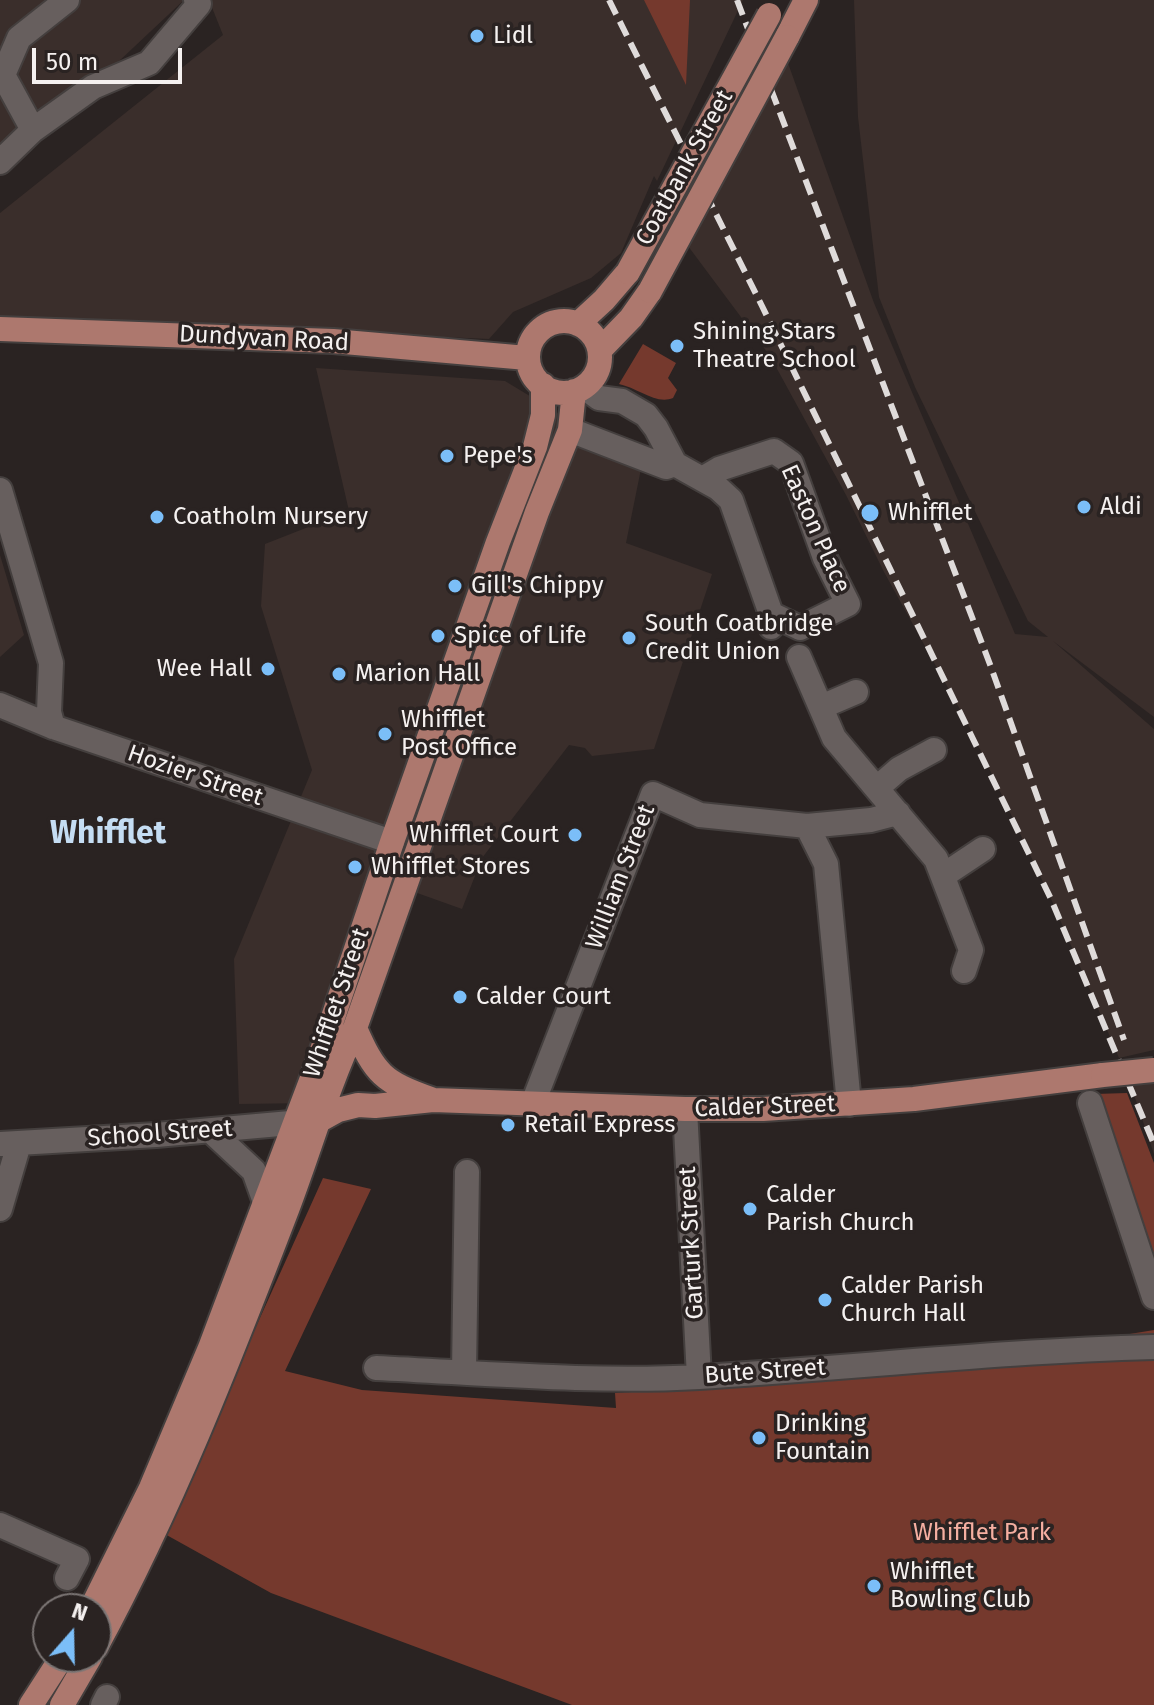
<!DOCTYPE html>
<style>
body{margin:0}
#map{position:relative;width:1154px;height:1705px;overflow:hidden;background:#2a2322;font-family:"Fira Sans",sans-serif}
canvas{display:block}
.north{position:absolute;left:32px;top:1593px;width:80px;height:80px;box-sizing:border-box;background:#2a2322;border:2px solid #7b7574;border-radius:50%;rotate:20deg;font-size:22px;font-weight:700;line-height:32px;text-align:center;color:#f5f1f0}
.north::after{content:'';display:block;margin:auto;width:28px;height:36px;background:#7bbef8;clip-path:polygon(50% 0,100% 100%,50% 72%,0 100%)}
.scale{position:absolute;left:32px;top:48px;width:150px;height:36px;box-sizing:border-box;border:4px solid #f5f1f0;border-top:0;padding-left:10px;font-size:24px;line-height:28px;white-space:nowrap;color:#f5f1f0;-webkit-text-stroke:6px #2a2322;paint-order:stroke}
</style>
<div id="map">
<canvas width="1154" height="1705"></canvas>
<div class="north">N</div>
<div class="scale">50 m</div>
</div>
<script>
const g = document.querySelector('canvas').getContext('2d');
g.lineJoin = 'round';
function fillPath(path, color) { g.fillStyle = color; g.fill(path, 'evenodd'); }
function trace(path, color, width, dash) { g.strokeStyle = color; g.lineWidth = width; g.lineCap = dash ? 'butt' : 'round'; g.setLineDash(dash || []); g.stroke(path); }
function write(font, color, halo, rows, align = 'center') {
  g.font = font + ' "Fira Sans",sans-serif'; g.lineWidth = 7; g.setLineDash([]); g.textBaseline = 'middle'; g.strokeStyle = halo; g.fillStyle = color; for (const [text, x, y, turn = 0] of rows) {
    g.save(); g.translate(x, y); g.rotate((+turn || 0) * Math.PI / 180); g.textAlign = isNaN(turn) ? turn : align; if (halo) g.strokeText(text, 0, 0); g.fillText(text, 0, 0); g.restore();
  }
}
const built = new Path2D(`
 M0,0H184L0,173Z
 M209,0H743L657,181L654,176L621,253L591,278L513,312L489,339L0,318V213L223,35Z
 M854,0H1154V717L1053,641L1154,729V1050L1119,1058L1052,901L968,724L884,572L846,495L770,356L682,238L784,52L874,303L1015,634L1048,637L1028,621L915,387L879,297L858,117Z
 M316,368L505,381L642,464L626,543L712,574L654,749L592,756L585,748L569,745L482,858L462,909L392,884L342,1032L312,1103L239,1104L234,959L312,770L261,606L265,544L349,511Z
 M0,555L24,635L0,657Z
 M1154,1083V1154L1131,1086Z`);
const green = new Path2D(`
 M644,0H690L686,85Z
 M643,344L676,363L668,378L677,390L673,398C656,405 638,388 619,384Z
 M1127,1093L1154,1163V1255L1095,1094Z
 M323,1178L371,1189L285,1371L362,1390L616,1408L615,1393L862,1378L1154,1330V1705H572L271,1593L163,1533Z`);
const minor = new Path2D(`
 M33,130L3,75L19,38L67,0
 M0,162L33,130L93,87L149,63L199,4L196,0
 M584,387L599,398L622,401L646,415L656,428L675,464L718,488L731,500L771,614V627
 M570,430L666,467L675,464
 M702,479L719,469L774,451L791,463L825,558L848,604L800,628L771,614
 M0,490L51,663L49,712L53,727
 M799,657L834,738L936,859L971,950L964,971
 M0,705L53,727L392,842
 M821,707L856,692
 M877,788L899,769L934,750
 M807,826L871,820L898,813
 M944,875L983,849
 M533,1103L653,794L700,815L807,826L826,864L849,1104
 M1090,1103L1154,1297
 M685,1109L699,1377
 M211,1131L254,1171L265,1202
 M0,1144L156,1135L313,1121
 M0,1209L19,1144
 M376,1368C483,1373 592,1383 699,1377C851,1368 1002,1351 1154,1347
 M464,1372L467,1172
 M0,1525L77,1559L67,1578
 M103,1705L107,1697`);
const major = new Path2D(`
 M787,37L806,0
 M528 357a36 36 0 1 1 72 0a36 36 0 1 1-72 0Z
 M578,324L604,300L628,272
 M0,329L333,341L527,358
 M600,350L631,318L650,291
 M355,1028C375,1074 383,1082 431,1099
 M320,1120L338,1110L358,1105L375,1106L433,1100L685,1109H763L914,1099L1103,1075
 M91,1609L151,1488L210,1348L317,1065L392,842L498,542L535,447L543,415V385
 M96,1647C171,1509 229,1361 285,1215C309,1153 327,1087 355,1028L537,512L570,430L574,391
 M31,1705L62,1657
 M62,1705L90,1657`);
const rail = new Path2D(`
 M609,0L762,306L1051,899L1154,1144
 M737,0L991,667L1124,1040`);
const majorBridge = new Path2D(`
 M628,272L769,15
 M650,291L787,37
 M1103,1075L1154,1070`);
const markers = [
 [477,36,8,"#7bbef8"],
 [677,346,8,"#7bbef8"],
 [447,456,8,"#7bbef8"],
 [1084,507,8,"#7bbef8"],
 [870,513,10,"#7bbef8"],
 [157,517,8,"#7bbef8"],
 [455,586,8,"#7bbef8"],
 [438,636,8,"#7bbef8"],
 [629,638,8,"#7bbef8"],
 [268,669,8,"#7bbef8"],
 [339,674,8,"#7bbef8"],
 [385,734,8,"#7bbef8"],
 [575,835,8,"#7bbef8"],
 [355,867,8,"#7bbef8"],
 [460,997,8,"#7bbef8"],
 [508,1125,8,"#7bbef8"],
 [750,1209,8,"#7bbef8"],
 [825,1300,8,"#7bbef8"],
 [759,1438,8,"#7bbef8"],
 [874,1586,8,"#7bbef8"]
];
const poiNames = [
 ["Lidl",493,36],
 ["Shining Stars",693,332],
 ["Theatre School",693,360],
 ["Pepe's",463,456],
 ["Aldi",1100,507],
 ["Whifflet",888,513],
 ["Coatholm Nursery",173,517],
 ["Gill's Chippy",471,586],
 ["South Coatbridge",645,624],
 ["Credit Union",645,652],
 ["Spice of Life",454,636],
 ["Wee Hall",252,669,"right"],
 ["Marion Hall",355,674],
 ["Whifflet",401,720],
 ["Post Office",401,748],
 ["Whifflet Court",559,835,"right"],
 ["Whifflet Stores",371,867],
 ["Calder Court",476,997],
 ["Retail Express",524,1125],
 ["Calder",766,1195],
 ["Parish Church",766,1223],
 ["Calder Parish",841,1286],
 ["Church Hall",841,1314],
 ["Drinking",775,1424],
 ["Fountain",775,1452],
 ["Whifflet",890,1572],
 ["Bowling Club",890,1600]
];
const streetNames = [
 ["Coatbank Street",685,168,-61],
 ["Dundyvan Road",264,339,3],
 ["Easton Place",815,529,66],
 ["Hozier Street",195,776,19],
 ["William Street",621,877,-69],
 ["Whifflet Street",337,1003,-71],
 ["Calder Street",765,1107,-2],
 ["School Street",160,1134,-4],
 ["Garturk Street",692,1243,-93],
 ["Bute Street",765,1372,-4]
];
const parkNames = [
 ["Whifflet Park",982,1533]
];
const districtNames = [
 ["Whifflet",108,834]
];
fillPath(built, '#3a2e2b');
fillPath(green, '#75392d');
trace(minor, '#443f3e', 28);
trace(major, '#443f3e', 28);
trace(minor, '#675f5e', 24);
trace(major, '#ad786e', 24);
trace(rail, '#dfdbda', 6, [16, 8]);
trace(majorBridge, '#443f3e', 28, []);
trace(majorBridge, '#ad786e', 24);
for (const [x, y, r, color] of markers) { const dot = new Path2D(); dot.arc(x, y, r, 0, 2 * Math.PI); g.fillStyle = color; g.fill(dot); trace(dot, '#2a2322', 3); }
write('24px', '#f5f1f0', '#2a2322', poiNames, 'left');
write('24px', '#f5f1f0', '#2a2322', streetNames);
write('24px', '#f5afa1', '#2a2322', parkNames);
write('bold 32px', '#c5ddf3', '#2a2322', districtNames);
</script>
